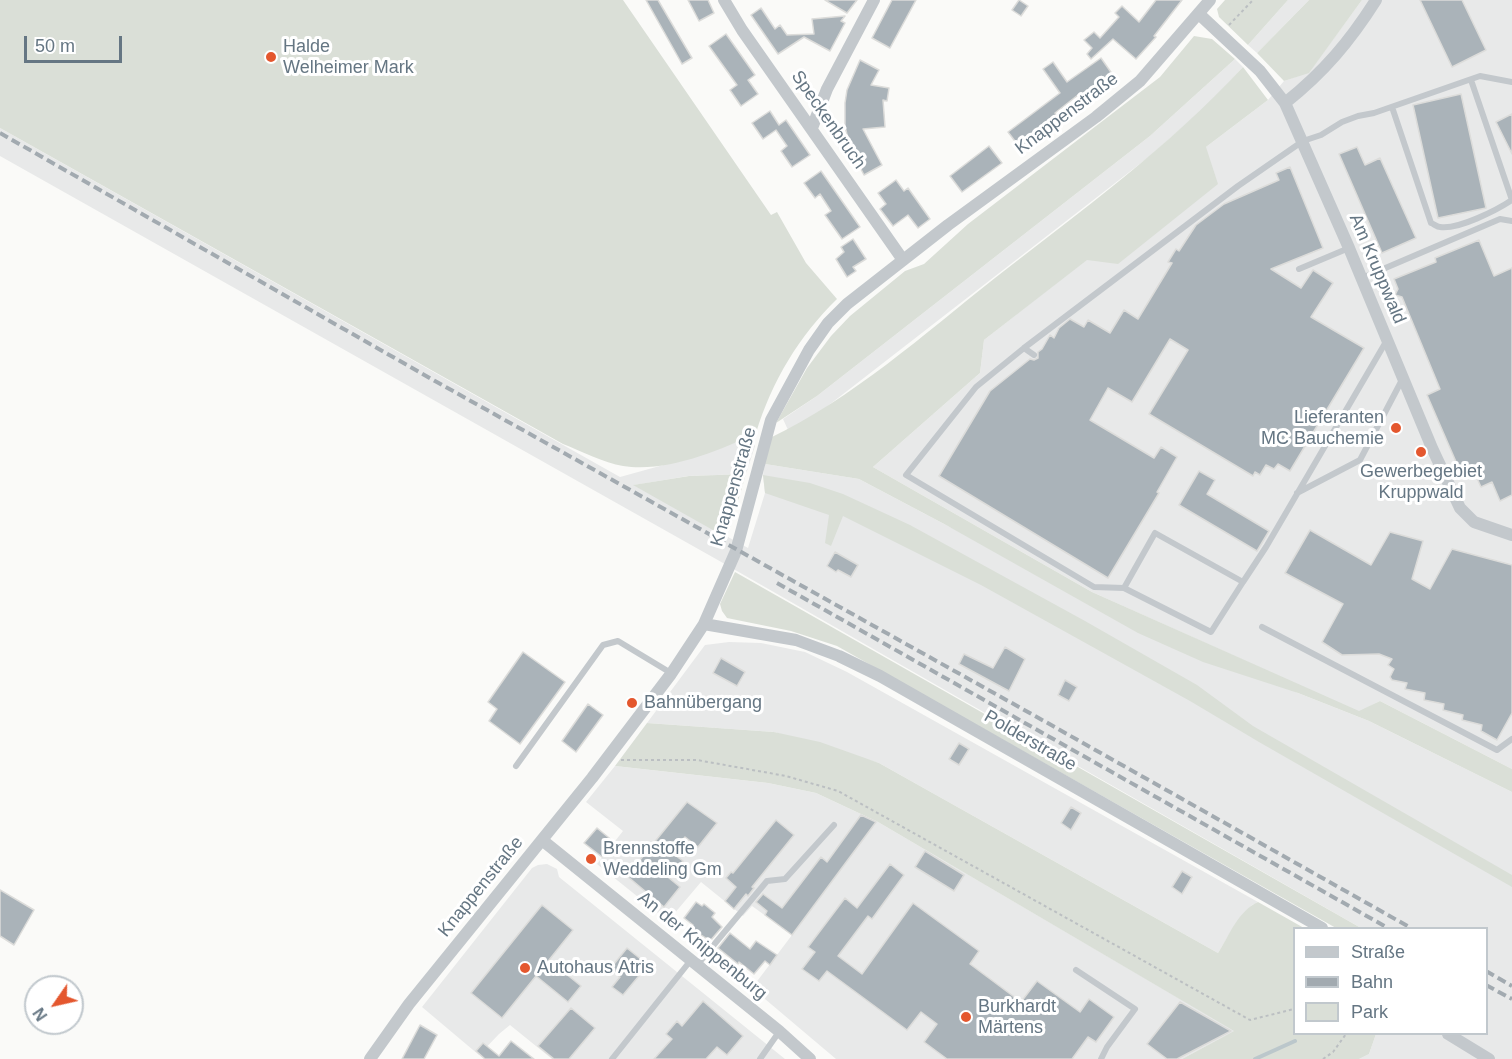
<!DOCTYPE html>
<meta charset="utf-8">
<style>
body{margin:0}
#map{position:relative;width:1512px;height:1059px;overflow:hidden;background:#fafaf8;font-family:Helvetica,sans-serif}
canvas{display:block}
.legend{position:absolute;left:1293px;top:927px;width:195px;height:108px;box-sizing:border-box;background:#fff;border:2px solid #c1c8cd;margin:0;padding:8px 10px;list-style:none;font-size:18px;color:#657683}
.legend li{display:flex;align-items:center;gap:12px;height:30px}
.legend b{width:30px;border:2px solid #c1c8cd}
.north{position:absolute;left:24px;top:975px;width:60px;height:60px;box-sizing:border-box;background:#fff;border:2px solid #c1c8cd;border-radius:50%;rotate:236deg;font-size:16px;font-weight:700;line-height:24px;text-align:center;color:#657683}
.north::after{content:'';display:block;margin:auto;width:21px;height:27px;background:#e4572e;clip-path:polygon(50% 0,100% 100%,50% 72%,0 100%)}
.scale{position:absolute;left:24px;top:36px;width:98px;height:27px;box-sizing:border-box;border:3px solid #657683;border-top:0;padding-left:8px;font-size:18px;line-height:21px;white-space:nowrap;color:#657683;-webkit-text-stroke:4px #fff;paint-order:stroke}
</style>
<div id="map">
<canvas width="1512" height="1059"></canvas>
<ul class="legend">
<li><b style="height:8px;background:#c3c8cc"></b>Straße</li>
<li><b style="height:8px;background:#a2aab0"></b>Bahn</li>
<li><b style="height:16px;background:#dadfd7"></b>Park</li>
</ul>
<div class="north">N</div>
<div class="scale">50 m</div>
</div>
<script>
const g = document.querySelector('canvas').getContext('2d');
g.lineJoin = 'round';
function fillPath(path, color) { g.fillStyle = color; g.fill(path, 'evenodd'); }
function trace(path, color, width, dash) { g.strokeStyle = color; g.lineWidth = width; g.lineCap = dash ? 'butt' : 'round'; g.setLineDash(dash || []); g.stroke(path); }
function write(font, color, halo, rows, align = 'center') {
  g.font = font + ' Helvetica,sans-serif'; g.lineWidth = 6; g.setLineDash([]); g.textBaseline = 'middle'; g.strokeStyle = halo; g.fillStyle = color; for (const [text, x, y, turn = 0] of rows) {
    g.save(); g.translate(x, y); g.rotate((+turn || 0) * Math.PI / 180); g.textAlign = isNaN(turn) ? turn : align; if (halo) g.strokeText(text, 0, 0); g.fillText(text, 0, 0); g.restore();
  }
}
const built = new Path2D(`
 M1288,0H1309L1257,53L1248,45Z
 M1362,0H1512V769L1380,701L1359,712L1092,592L873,467L980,373L984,340L1087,259L1206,147L1268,100L1284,81L1309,72Z
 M1235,59L1243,67L1211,102L1150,156L820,412L788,430L783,419L817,396L1150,136Z
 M0,128L620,477L703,454L750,436L755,446L746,474L688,476L634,485L748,548L765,493L763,475L765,464L859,479L946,525L1298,693L1369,721L1512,792V1059H1359L1369,1054L1376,1034H1486V928H1361L716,559L0,156Z
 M729,642L761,643L805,652L847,672L1258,902L1252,905L1235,925L1218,953L879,763L774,732L647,723L705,645Z
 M615,766L768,783L816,793L878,822L1235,1031L1182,1059H836L752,988L792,935L752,906L743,916L701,882L668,921L597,864L623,831L586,802Z
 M547,864L557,869L559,877L785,1059H552L510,1025L499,1034L479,1055L422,1007L532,868L538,865Z`);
const green = new Path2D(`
 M0,0H623L771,215L777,212L806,263L837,299C799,336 772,381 756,433C719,451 665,473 623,466C604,463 581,451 563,444L0,128Z
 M1225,0H1288L1248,45L1219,17L1217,9Z
 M1309,0H1362L1309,73L1284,81L1257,53Z
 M1194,36L1212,39L1235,59L1150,136L817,396L776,423L807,368L831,336L850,316L905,271L924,264L968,224L1160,77Z
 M1243,67L1268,100L1206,147L1218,184L1118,264L1087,260L984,340L980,373L873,467L1092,592L1359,711L1380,701L1512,769V792L1369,721L1298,693L1203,662L1138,633L946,525L859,479L765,464L770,438C853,398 923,335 995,278C1081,211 1169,147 1243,67Z
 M746,474L727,538L633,485L689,476Z
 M763,475L810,483L843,494L910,525L1085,621L1197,685L1253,726L1512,875V887L1259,742L1190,701L981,585L843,516L831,546L825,543L829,515L765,493Z
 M735,572L1361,928H1336L837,646L791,631L727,618L722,611L720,604Z
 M647,723L774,732L820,742L879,763L1218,953C1229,936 1238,911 1258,902L1304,928H1294V1034H1376L1369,1054L1359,1059H1182L1234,1031L878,822L816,793L768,783L615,766Z`);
const stream = new Path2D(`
 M1255,1059L1295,1041`);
const building = new Path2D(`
 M646,0H658L692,58L682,64Z
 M688,0H708L714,13L699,21Z
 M825,0H857L847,13Z
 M892,0H916L890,48L872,38Z
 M1019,0L1028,6L1021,16L1012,10Z
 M1156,0H1182L1154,36L1156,37L1136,59L1113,39L1091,59L1087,54L1092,48L1084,40L1094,32L1100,38L1119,17L1115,13L1122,6L1139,22Z
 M1420,0H1462L1486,50L1452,67Z
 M761,8L775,29L780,25L787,35L814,34L812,19L845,16L841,21L845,23L830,51L804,37L778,54L751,15Z
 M726,34L755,75L748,80L758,94L741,106L730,90L737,85L709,46Z
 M1101,58L1115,78L1082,101L1078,95L1055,113L1060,120L1021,149L1008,132L1060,93L1043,69L1053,62L1067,82Z
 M860,60L879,70L871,85L889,88L887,101L883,100L885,127L863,129L882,165L864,175L850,148L845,126V103L847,90Z
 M1461,94L1486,208L1438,218L1413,105Z
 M770,111L779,125L786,120L810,155L792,167L781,151L787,146L776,130L763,139L752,123Z
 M1512,114V154L1496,122Z
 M989,146L1002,163L962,192L950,176Z
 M1357,147L1365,165L1380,158L1416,238L1382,253L1339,154Z
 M1290,167L1323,248L1271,269L1301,288L1313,270L1333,283L1311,317L1364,348L1290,471L1278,464L1274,469L1266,465L1260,475L1255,472L1253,476L1149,414L1188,350L1170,339L1132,402L1108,388L1090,420L1154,458L1161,447L1177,457L1157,492L1159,493L1108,578L939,476L990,391L1030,359L1034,360L1038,358V352L1042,349L1050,335L1054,338L1059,328L1070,319L1084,327L1088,320L1110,333L1124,310L1138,319L1172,263L1168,262L1176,249L1179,251L1196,225L1224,204L1279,180L1276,173Z
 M821,171L860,227L842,239L825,215L831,211L820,194L815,198L804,183Z
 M896,180L904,191L908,188L930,219L918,228L908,215L893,226L880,209L886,204L878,193Z
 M853,239L866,259L853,267L856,271L847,277L836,259L844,252L841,247Z
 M1479,240L1494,276L1512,268V495L1500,501L1492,482L1481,487L1476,476L1460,471L1427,395L1440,389L1402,297L1395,295L1398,289L1394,279L1436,262L1435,258Z
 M1199,471L1215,480L1207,494L1269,531L1257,551L1179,505Z
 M1310,530L1371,565L1390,532L1423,541L1412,579L1430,589L1452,549L1512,565V713L1497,740L1481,731L1482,725L1462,720L1463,715L1443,710L1444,704L1424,700L1425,693L1405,689L1407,683L1392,680L1390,677L1394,669L1388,665L1392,659L1379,654L1342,655L1322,642L1343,604L1285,573Z
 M835,552L858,565L851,577L838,570L836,572L827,566Z
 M1005,647L1025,659L1009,691L959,664L964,654L993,668Z
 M523,652L565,682L520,744L489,721L497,709L488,702Z
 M721,658L745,672L737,686L713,673Z
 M1065,680L1077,687L1069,701L1058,695Z
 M588,704L603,715L576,752L562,741Z
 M959,743L969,749L959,765L949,759Z
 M687,802L717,823L698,847L685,837L672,853L683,861L669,878L680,887L664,907L627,876Z
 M1071,807L1081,813L1071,830L1061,823Z
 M861,815L876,822L792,935L765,915L767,911L756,902L763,894L782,908L821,857L827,862Z
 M776,820L794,835L752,887L754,888L748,896L746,894L734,909L725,901L736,887L726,878L731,872L733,873Z
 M597,828L614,842L602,857L584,843Z
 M925,851L964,875L954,891L915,867Z
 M890,864L904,875L872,919L868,916L838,956L862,974L913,903L979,951L970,964L1021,1002L1037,981L1080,1012L1089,999L1114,1017L1096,1042L1088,1037L1072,1059H947L924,1042L937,1024L921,1012L907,1030L827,971L819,981L802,969L815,952L808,947L845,898L857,908Z
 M1182,871L1192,877L1182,894L1172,887Z
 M0,890L34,910L14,945L0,936Z
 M696,902L702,906L704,904L715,913L712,917L722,927L710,941L690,928L693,925L684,918Z
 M542,905L573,930L549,960L581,986L568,1002L536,976L502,1018L471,993Z
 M730,933L750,949L756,941L777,955L770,965L765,961L754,974L739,962L738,964L718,948Z
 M627,948L648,965L623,995L612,987L620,977L610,969Z
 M703,1001L743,1036L727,1055L717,1047L706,1059H654L672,1039L666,1034L677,1021L682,1026Z
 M1180,1002L1231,1031L1177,1059H1167L1147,1044Z
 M571,1008L595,1028L569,1059H554L538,1046Z
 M420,1025L437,1035L424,1059H402Z
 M511,1041L534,1059H485L476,1051L483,1043L499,1056Z`);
const path = new Path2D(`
 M1229,25L1253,0
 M621,760H697L786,776L838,791L1250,1020L1294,1009
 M1323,1059L1333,1052L1346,1034`);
const lane = new Path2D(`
 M1392,107L1431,223C1434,224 1437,227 1440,227C1458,230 1497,210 1512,200L1471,80
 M1299,269L1349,248
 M1362,278L1500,219L1512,221
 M1387,340L1266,547L1243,582L1155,533L1124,588L1094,587L906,475L976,387L1024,348L1238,186L1303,141L1321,135L1342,122L1358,116L1374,113L1480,76L1512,82
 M1024,348L1034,355
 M1297,493L1360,460L1403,378
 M1124,588L1211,632L1243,582
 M1262,627L1497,750L1512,739
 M516,766L603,645L618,641L671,673
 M697,965L767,881L785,879L834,825
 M1076,970L1135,1009L1107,1047L1101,1059
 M612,1059L691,960
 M760,1059L779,1032`);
const street = new Path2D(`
 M724,0L742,30L903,260
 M1199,14L1260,71L1285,103L1349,248L1432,448L1460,508L1474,522L1512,535
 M1285,103C1324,72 1350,41 1376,0
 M812,128L827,89L874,0
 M704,624L796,640L839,656L880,676L1322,928
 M542,840L779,1031L810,1059
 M1448,1034L1489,1059
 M370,1059L409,1004L592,778L671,674L704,624L736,551L771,420L809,350L828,323L847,304L948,225L1096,117L1140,81L1210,0`);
const rail = new Path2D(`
 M0,133L435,381L1044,721L1411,928
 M777,583L1388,928
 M1486,971L1512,986
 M1486,985L1512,999`);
const markers = [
 [271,57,6,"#e4572e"],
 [1396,428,6,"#e4572e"],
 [1421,452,6,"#e4572e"],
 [632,703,6,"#e4572e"],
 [591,859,6,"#e4572e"],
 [525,968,6,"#e4572e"],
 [966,1017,6,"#e4572e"]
];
const poiNames = [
 ["Halde",283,47],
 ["Welheimer Mark",283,68],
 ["Lieferanten",1384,418,"right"],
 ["MC Bauchemie",1384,439,"right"],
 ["Gewerbegebiet",1421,472,"center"],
 ["Kruppwald",1421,493,"center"],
 ["Bahnübergang",644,703],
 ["Brennstoffe",603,849],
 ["Weddeling Gm",603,870],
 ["Autohaus Atris",537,968],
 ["Burkhardt",978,1007],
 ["Märtens",978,1028]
];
const streetNames = [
 ["Knappenstraße",1067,114,-37],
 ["Speckenbruch",828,120,55],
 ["Am Kruppwald",1377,269,67],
 ["Knappenstraße",734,487,-74],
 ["Polderstraße",1030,741,30],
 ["Knappenstraße",481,887,-51],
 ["An der Knippenburg",702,946,39]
];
fillPath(built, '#e8e9e9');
fillPath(green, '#dadfd7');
trace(stream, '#bbc7cb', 4);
fillPath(building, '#aab3b9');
trace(building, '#dcdcda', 1.5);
trace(path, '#bbbfc2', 2, [3, 3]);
trace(lane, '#c3c8cc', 6);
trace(street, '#c3c8cc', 12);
trace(rail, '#a2aab0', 4, [9, 4.5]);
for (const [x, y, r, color] of markers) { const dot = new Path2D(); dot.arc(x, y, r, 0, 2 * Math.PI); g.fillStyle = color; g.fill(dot); trace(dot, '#fff', 2); }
write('18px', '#657683', '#fff', poiNames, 'left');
write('18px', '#657683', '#fff', streetNames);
</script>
